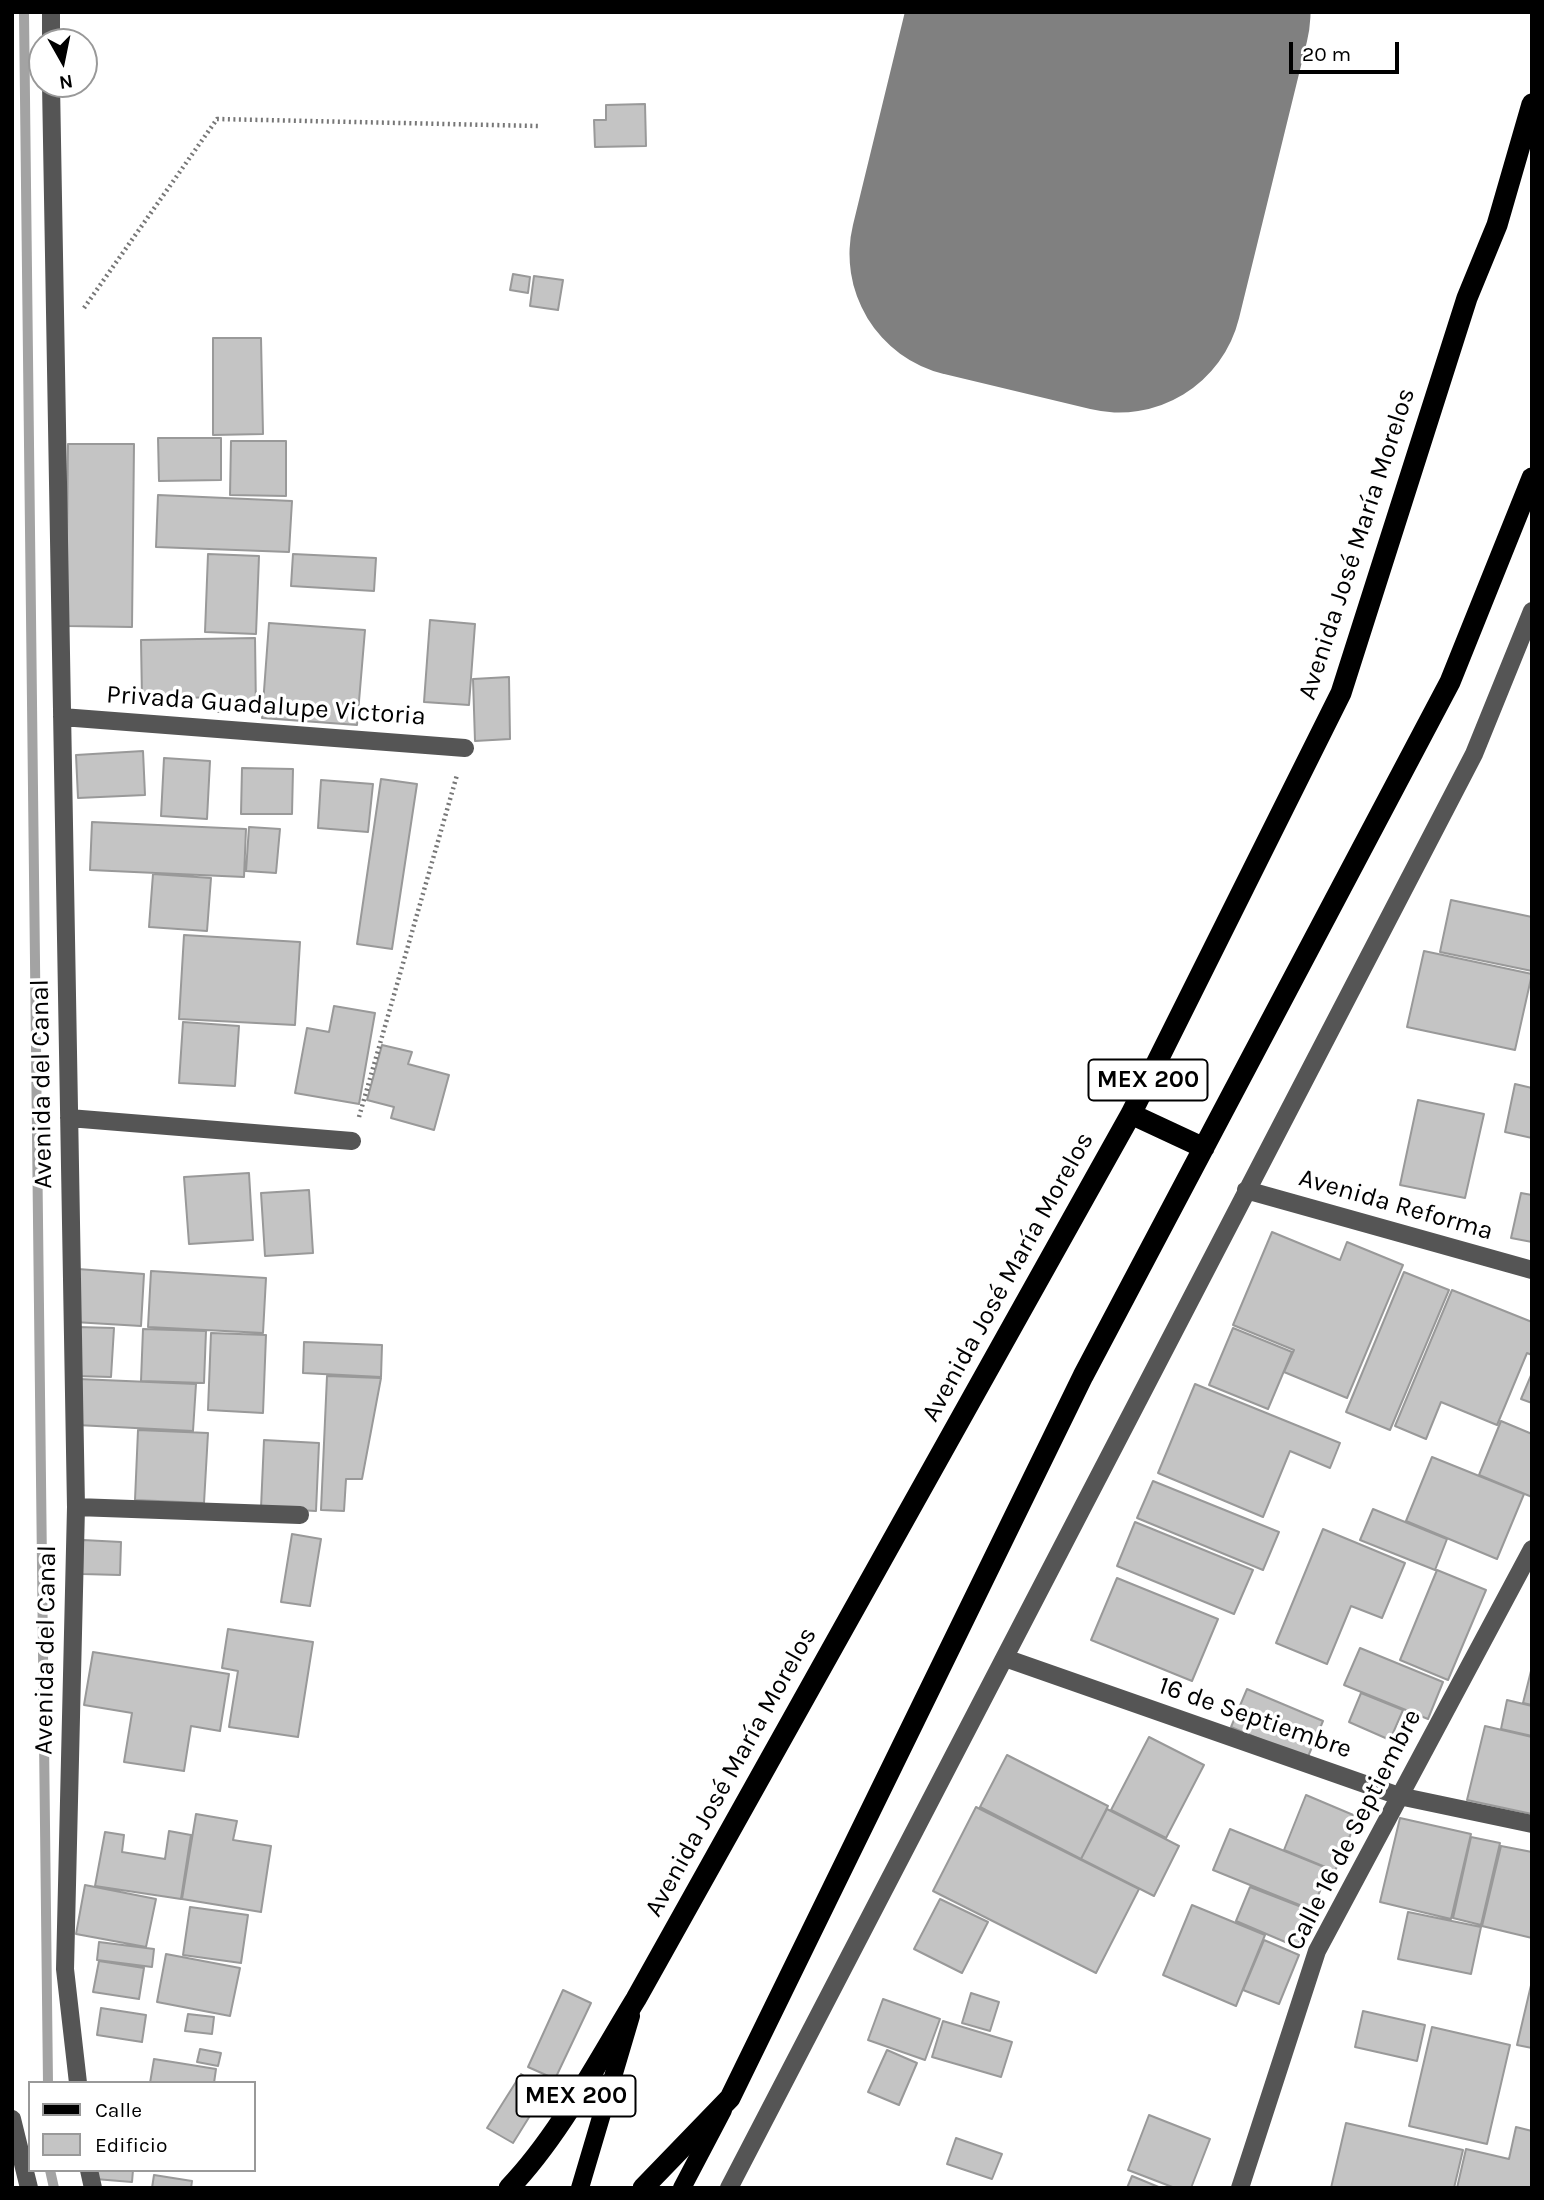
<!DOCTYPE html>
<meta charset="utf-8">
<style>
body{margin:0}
#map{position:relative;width:1544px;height:2200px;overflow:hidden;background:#fff;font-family:Karla,sans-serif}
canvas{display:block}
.frame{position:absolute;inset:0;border:14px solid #000;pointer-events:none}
.legend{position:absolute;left:28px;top:2081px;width:228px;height:91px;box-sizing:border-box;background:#fff;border:2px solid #999;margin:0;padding:9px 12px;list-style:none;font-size:21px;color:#000}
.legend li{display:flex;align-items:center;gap:14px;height:35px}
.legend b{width:35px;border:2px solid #999}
.north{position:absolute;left:28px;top:28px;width:70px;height:70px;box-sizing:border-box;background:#fff;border:2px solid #999;border-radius:50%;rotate:171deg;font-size:19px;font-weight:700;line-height:28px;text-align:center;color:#000}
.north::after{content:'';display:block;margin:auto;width:24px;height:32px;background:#000;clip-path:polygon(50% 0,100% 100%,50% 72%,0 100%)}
.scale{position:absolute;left:1289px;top:42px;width:110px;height:32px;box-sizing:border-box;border:4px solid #000;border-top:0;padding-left:9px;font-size:21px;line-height:24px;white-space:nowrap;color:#000;-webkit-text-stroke:5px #fff;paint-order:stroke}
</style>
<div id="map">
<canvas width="1544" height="2200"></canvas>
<div class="frame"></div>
<ul class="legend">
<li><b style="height:9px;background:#000"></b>Calle</li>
<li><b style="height:19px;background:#c4c4c4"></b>Edificio</li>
</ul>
<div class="north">N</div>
<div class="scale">20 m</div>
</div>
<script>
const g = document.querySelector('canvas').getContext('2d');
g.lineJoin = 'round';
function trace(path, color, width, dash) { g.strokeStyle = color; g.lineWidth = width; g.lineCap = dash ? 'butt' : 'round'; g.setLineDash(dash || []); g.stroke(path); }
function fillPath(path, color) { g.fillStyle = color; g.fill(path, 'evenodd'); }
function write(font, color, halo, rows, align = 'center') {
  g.font = font + ' Karla,sans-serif'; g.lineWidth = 7; g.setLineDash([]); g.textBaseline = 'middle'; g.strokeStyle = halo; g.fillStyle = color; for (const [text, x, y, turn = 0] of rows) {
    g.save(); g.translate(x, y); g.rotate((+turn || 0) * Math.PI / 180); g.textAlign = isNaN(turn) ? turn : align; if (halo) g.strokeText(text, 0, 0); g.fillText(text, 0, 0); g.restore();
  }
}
const stream = new Path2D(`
 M24,12L48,2083
 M50,2170L54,2188`);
const runway = new Path2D(`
 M1032,12L973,254L1119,289L1187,12`);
const building = new Path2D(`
 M645,104L646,146L595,147L594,120H606V105Z
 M513,274L530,277L528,293L510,290Z
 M534,276L563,280L558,310L530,306Z
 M213,338H261L263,434L213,435Z
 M158,438H221V480L159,481Z
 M231,441H286V496L230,495Z
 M68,444H134L132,627L66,626Z
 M158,495L292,501L289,552L156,547Z
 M208,554L259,556L256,634L205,632Z
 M293,554L376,558L374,591L291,586Z
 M430,620L475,624L469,705L424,702Z
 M269,623L365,630L357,725L262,718Z
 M255,638L256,711L218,712V697L142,699L141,640Z
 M509,677L510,739L475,741L473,679Z
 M143,751L145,795L78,798L76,755Z
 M164,758L210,761L207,819L161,816Z
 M242,768L293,769L292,814H241Z
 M381,779L417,784L392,949L357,944Z
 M321,780L373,784L368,832L318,828Z
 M92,822L246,829L244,877L90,870Z
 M249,827L280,829L276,873L246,871Z
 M153,874L211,878L207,931L149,927Z
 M1451,900L1532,917V971L1440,952Z
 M184,935L300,942L295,1025L179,1019Z
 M1424,951L1532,974L1515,1050L1407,1027Z
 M334,1006L375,1013L359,1104L295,1093L307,1028L329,1032Z
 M183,1022L239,1026L235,1086L179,1083Z
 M382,1045L412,1052L408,1064L449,1075L434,1130L391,1118L394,1107L367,1100Z
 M1515,1084L1532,1088V1138L1505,1132Z
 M1418,1100L1484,1114L1465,1198L1400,1185Z
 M249,1173L253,1240L189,1244L184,1177Z
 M309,1190L313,1253L265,1256L261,1193Z
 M1521,1193L1532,1195V1242L1511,1238Z
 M1272,1232L1340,1260L1347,1242L1403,1265L1347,1398L1284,1372L1294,1350L1233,1325Z
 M78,1269L144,1274L141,1326L74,1322Z
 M151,1271L266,1278L263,1333L148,1327Z
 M1404,1272L1449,1290L1390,1430L1346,1412Z
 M1452,1290L1532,1322V1355L1527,1353L1497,1425L1441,1402L1426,1439L1395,1426Z
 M77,1327L114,1328L111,1377L75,1376Z
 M1233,1328L1292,1352L1268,1409L1209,1385Z
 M143,1329L206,1331L204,1383L141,1381Z
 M211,1333L266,1335L263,1413L208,1410Z
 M304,1342L382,1345L381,1377L303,1373Z
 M1532,1373V1403L1521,1399Z
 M327,1376L381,1378L362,1479H346L344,1511L321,1510Z
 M79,1379L196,1384L193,1431L77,1425Z
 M1195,1384L1340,1443L1330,1468L1290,1451L1263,1517L1158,1473Z
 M1501,1421L1532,1434V1497L1479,1475Z
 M138,1430L208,1433L204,1503L135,1500Z
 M264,1440L319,1443L316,1511L261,1508Z
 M1432,1457L1524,1494L1497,1559L1406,1521Z
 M1153,1481L1279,1532L1263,1570L1137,1518Z
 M1373,1509L1447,1539L1435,1570L1360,1540Z
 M1135,1522L1253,1570L1234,1614L1117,1566Z
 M1323,1529L1405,1563L1382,1618L1351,1606L1327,1664L1276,1643Z
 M292,1534L321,1539L310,1606L281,1602Z
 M83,1540L121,1542L120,1575L82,1574Z
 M1437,1570L1486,1590L1448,1680L1400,1660Z
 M1117,1578L1218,1619L1192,1681L1091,1640Z
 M228,1629L313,1642L298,1737L229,1727L238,1671L222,1668Z
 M1360,1648L1443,1682L1428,1719L1344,1685Z
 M93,1652L229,1674L220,1731L191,1726L184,1771L124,1762L132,1713L84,1705Z
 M1532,1667V1705L1523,1703Z
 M1247,1689L1323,1721L1307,1759L1231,1727Z
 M1361,1693L1403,1710L1390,1740L1349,1722Z
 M1507,1700L1532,1706V1736L1501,1729Z
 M1485,1726L1532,1737V1814L1467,1800Z
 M1149,1737L1204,1765L1166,1838L1111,1810Z
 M1007,1755L1108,1806L1081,1859L980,1807Z
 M1306,1795L1358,1817L1335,1871L1284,1850Z
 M976,1807L1139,1889L1096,1973L933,1891Z
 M1107,1809L1179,1846L1154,1896L1081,1859Z
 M196,1814L237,1821L233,1840L271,1846L261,1912L182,1899Z
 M1400,1818L1471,1834L1451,1919L1380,1902Z
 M1230,1829L1329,1869L1312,1910L1213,1870Z
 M169,1831L191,1835L181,1899L95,1886L105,1832L124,1835L122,1852L165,1859Z
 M1471,1837L1500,1843L1481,1925L1453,1918Z
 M1501,1846L1532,1852V1938L1482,1926Z
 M85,1885L156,1899L146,1947L76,1934Z
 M1250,1887L1312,1911L1297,1947L1236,1921Z
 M940,1899L988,1922L962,1973L914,1949Z
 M1192,1905L1265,1935L1236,2006L1163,1975Z
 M190,1907L248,1915L241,1963L183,1955Z
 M1408,1912L1481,1927L1471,1974L1398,1959Z
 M1264,1940L1299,1955L1279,2004L1243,1990Z
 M99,1942L154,1949L152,1967L97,1960Z
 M166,1954L240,1968L230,2016L157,2002Z
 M99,1961L144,1968L139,1999L93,1992Z
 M1532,1981V2048L1517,2045Z
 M563,1990L591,2003L555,2079L528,2067Z
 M971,1993L999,2002L990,2031L962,2023Z
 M883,1999L940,2019L925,2060L868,2040Z
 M101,2008L146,2015L142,2042L97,2035Z
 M1363,2011L1425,2025L1417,2061L1355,2047Z
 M188,2014L214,2017L212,2034L185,2031Z
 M943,2021L1012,2042L1001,2077L932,2057Z
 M1432,2027L1510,2045L1487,2144L1409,2126Z
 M200,2049L221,2053L218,2066L197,2062Z
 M887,2050L917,2063L899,2105L868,2092Z
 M154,2059L216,2069L214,2083H150Z
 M521,2074L546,2090L513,2143L487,2128Z
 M1149,2115L1210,2139L1191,2188H1175L1128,2170Z
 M1346,2123L1463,2150L1454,2188H1331Z
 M1516,2127L1532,2131V2188H1457L1466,2149L1509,2159Z
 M956,2138L1002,2154L992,2179L947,2164Z
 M96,2170H133L132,2182L95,2179Z
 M154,2175L192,2181L191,2188H152Z
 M1132,2176L1161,2188H1127Z`);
const path = new Path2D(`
 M84,308L217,119L538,126
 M359,1117L457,775`);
const minor = new Path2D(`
 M51,12V42
 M51,84L76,1507L65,1969L78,2083
 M62,717L465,748
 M69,1118L352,1141
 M1246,1190L1532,1270
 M76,1507L300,1515
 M1005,1658L1399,1796L1532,1824
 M12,2119L29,2188
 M89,2170L93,2188
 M729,2188L1474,754L1532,611
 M1240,2188L1317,1951L1532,1549`);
const major = new Path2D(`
 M580,2188L631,2016
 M682,2188L723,2110`);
const highway = new Path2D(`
 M1131,1114L1204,1148
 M509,2188C559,2136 598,2061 636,1999L1131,1114L1341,693L1467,298L1497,225L1532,104
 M643,2188L730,2098L1083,1376L1450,682L1532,478`);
const shields = [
 [1148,1080,119],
 [576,2096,119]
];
const shieldNames = [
 ["MEX 200",1148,1080],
 ["MEX 200",576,2096]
];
const streetNames = [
 ["Avenida José María Morelos",1357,544,-72],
 ["Privada Guadalupe Victoria",266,706,4],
 ["Avenida del Canal",42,1084,-91],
 ["Avenida Reforma",1396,1205,16],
 ["Avenida José María Morelos",1008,1277,-61],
 ["Avenida del Canal",46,1650,-89],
 ["16 de Septiembre",1255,1718,19],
 ["Avenida José María Morelos",731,1772,-61],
 ["Calle 16 de Septiembre",1354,1830,-63]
];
trace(stream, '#a3a3a3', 10);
trace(runway, '#808080', 247);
fillPath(building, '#c4c4c4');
trace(building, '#999', 2);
trace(path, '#777', 4.5, [2, 3.5]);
trace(minor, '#555', 18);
trace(major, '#000', 18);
trace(highway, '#000', 21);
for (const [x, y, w] of shields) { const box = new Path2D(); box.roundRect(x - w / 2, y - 20.5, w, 41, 5); g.fillStyle = '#fff'; g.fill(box); trace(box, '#000', 2); }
write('bold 24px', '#000', null, shieldNames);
write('26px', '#000', '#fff', streetNames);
</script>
